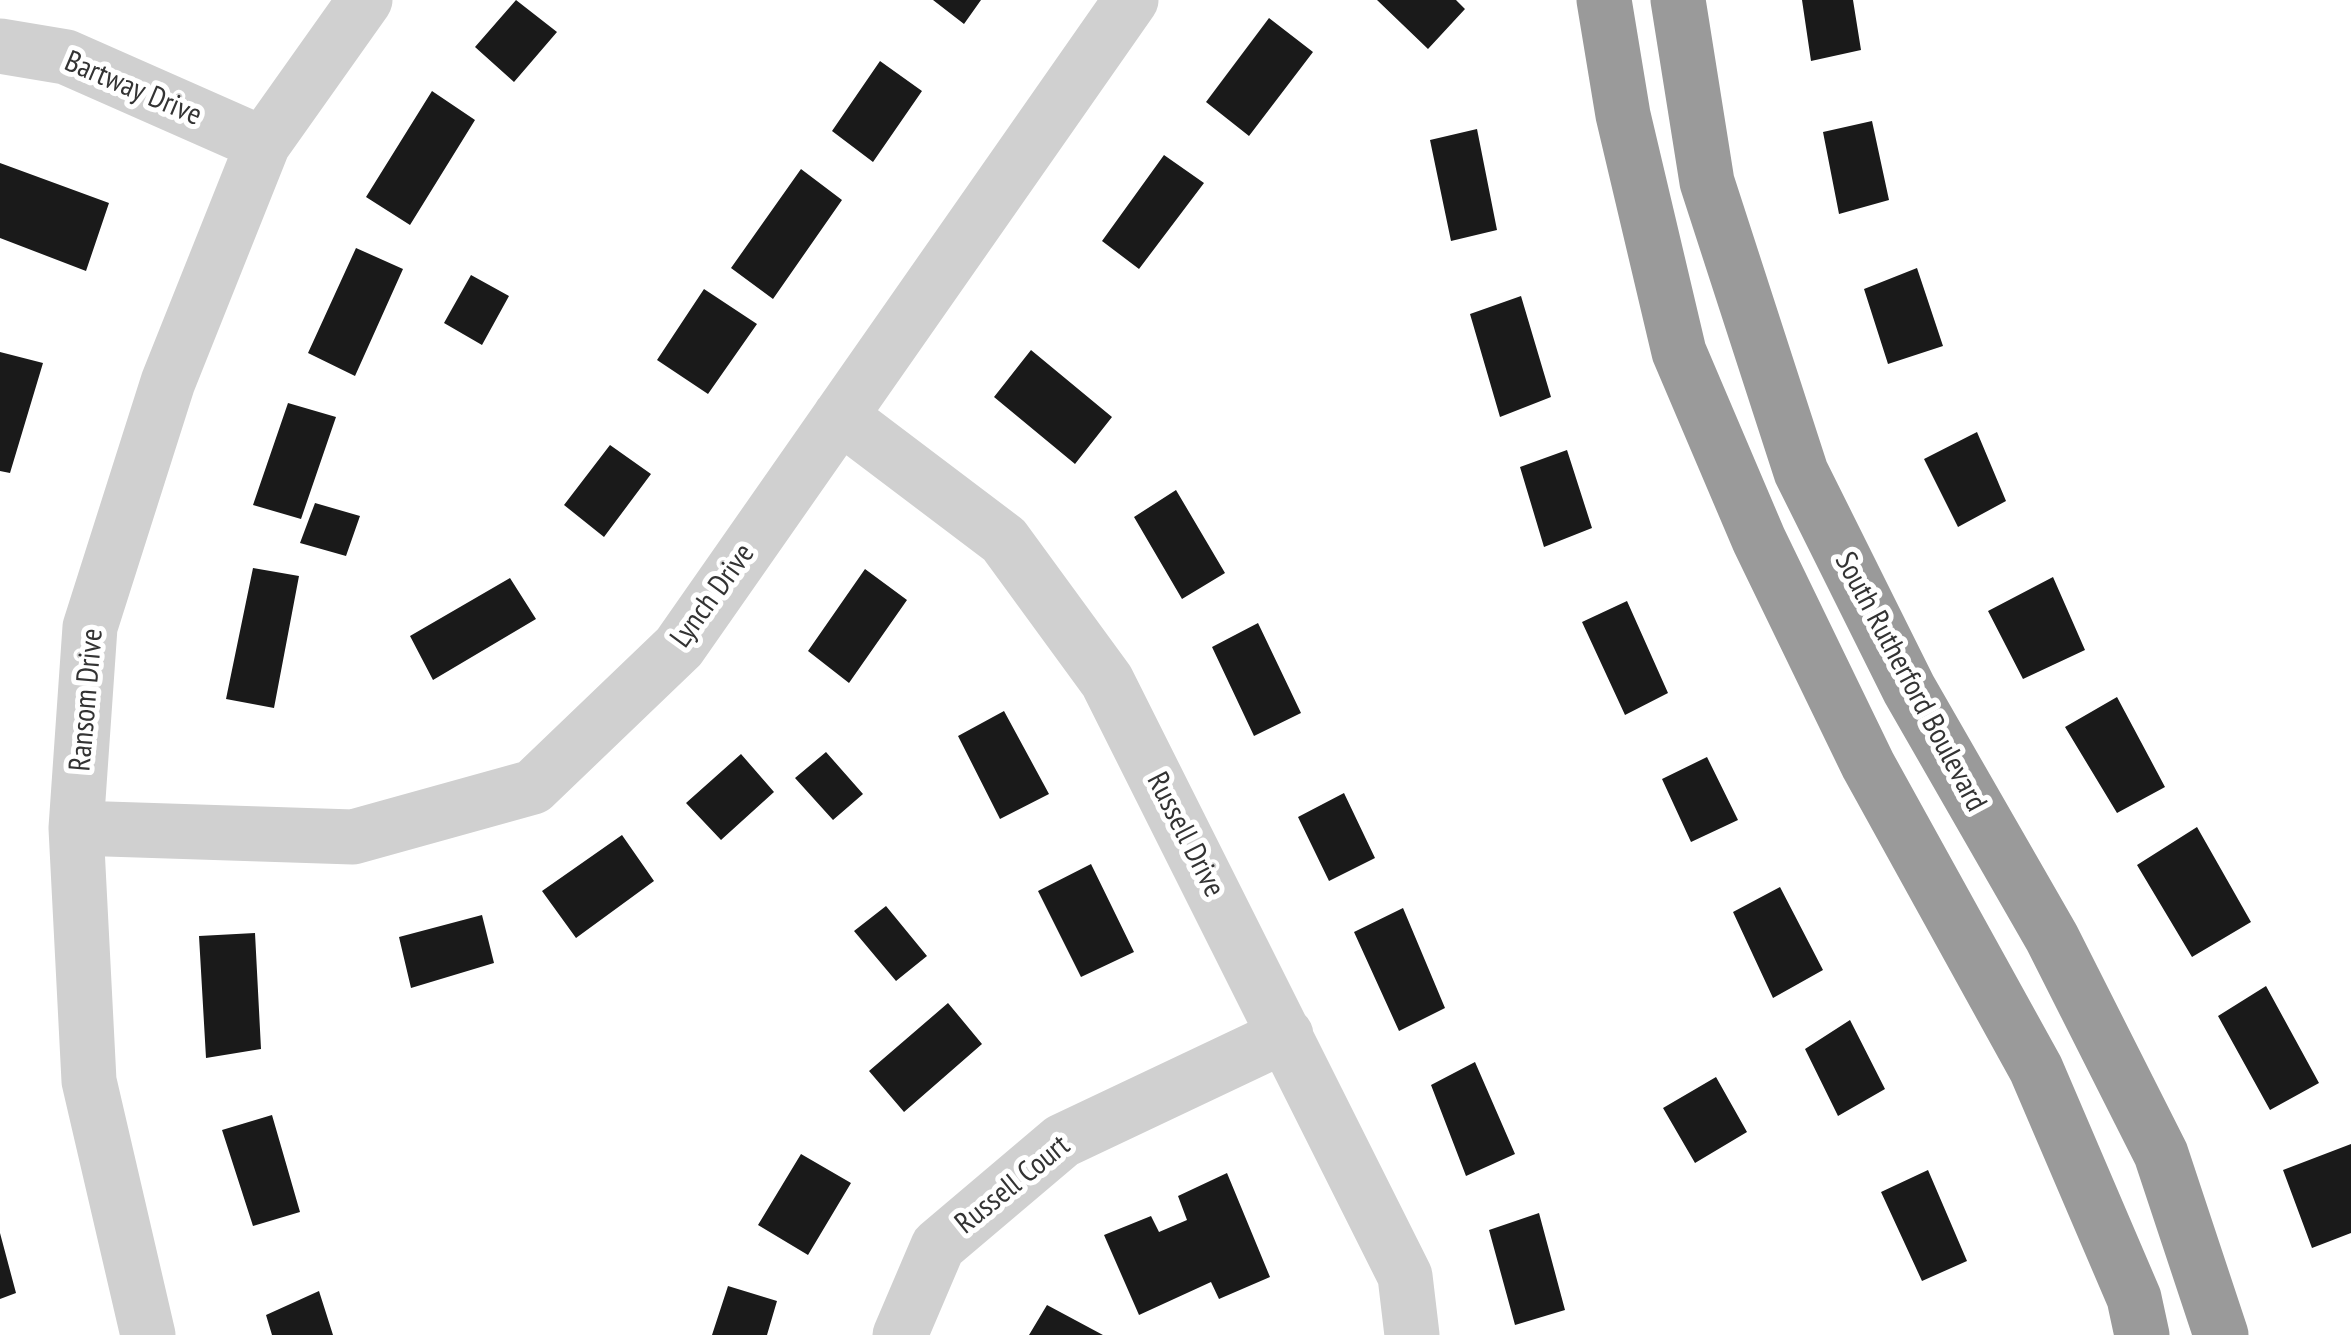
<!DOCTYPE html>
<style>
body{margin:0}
canvas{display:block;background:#fff}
</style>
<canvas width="2351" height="1335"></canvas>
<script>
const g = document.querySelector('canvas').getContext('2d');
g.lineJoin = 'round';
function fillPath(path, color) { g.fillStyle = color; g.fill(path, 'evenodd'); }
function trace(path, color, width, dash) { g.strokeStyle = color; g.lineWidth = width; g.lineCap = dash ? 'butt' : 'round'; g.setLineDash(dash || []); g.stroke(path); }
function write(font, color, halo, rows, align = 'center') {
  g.font = font + ' "PT Sans Narrow",sans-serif'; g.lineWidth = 10; g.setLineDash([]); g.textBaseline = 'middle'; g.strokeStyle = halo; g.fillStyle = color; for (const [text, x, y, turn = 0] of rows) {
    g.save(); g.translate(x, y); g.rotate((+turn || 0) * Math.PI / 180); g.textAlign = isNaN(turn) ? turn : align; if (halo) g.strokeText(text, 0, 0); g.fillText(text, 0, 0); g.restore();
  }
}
const building = new Path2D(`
 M516,0L557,32L514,82L475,47Z
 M933,0H981L964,24Z
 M1377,0H1456L1465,9L1428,49Z
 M1802,0H1853L1861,50L1811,61Z
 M1269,18L1313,52L1249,136L1206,102Z
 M880,61L922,91L873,162L832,131Z
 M432,91L475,120L410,225L366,197Z
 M1872,121L1889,200L1839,214L1823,132Z
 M1477,129L1497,230L1451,241L1430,140Z
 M1164,155L1204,183L1139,269L1102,241Z
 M0,163L109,203L86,271L0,238Z
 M801,169L842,200L773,299L731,268Z
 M356,248L403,269L355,376L308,353Z
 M1917,268L1943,346L1888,364L1864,289Z
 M471,275L509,296L482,345L444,323Z
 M704,289L757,324L708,394L657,360Z
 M1521,296L1551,397L1500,417L1470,314Z
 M1031,350L1112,417L1075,464L994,397Z
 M0,352L43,363L10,473L0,471Z
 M288,403L336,417L301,519L253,505Z
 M1977,432L2006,501L1958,527L1924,459Z
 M610,445L651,474L604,537L564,505Z
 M1567,450L1592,528L1544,547L1520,467Z
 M1176,490L1225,573L1182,599L1134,517Z
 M315,503L360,516L346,556L300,543Z
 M253,568L299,576L274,708L226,699Z
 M865,569L907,600L849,683L808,651Z
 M2053,577L2085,650L2023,679L1988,611Z
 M510,578L536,619L433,680L410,636Z
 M1627,601L1668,693L1625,715L1582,622Z
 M1258,623L1301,713L1254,736L1212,647Z
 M2117,697L2165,787L2117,813L2065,727Z
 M1004,711L1049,794L1000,819L958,736Z
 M826,752L863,794L833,820L795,778Z
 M741,754L774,792L721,840L686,803Z
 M1707,757L1738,820L1691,842L1662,779Z
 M1344,793L1375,858L1329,881L1298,817Z
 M2197,827L2251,922L2192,957L2137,865Z
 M622,835L654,881L576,938L542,891Z
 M1091,864L1134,952L1081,977L1038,891Z
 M1780,887L1823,970L1773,998L1733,912Z
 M886,906L927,956L896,981L854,931Z
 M1403,908L1445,1008L1399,1031L1354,932Z
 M482,915L494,963L411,988L399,937Z
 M255,933L261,1049L206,1058L199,936Z
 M2266,986L2319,1083L2270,1110L2218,1016Z
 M948,1003L982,1044L904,1112L869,1071Z
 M1850,1020L1885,1089L1838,1116L1805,1049Z
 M1475,1062L1515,1154L1466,1176L1431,1085Z
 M1716,1077L1747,1132L1695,1163L1663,1108Z
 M272,1115L300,1212L253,1226L222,1130Z
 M2351,1144V1233L2312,1248L2283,1170Z
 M801,1154L851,1183L808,1255L758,1225Z
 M1928,1170L1967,1261L1922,1281L1881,1192Z
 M1227,1173L1270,1277L1219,1299L1211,1282L1139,1315L1104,1235L1151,1216L1159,1232L1187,1220L1178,1196Z
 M1539,1213L1565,1310L1515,1325L1489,1230Z
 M0,1233L16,1293L0,1299Z
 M728,1286L777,1301L767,1335H712Z
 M319,1291L333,1335H272L266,1315Z
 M1047,1305L1103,1335H1029Z`);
const minor = new Path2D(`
 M0,46L66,57L263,144
 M840,416L1004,540L1107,681L1405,1276L1412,1335
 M76,828L353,837L533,787L679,647L1131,0
 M148,1335L89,1081L76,828L90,627L168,382L263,144L365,0
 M900,1335L938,1246L1062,1141L1286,1035`);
const highway = new Path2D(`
 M1604,0L1623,115L1679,352L1759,540L1868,765L2036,1069L2134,1298L2142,1335
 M1678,0L1707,182L1801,472L1909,689L2052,938L2161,1154L2221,1335`);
const streetNames = [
 ["Bartway Drive",133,89,23],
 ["Lynch Drive",713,596,-54],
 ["South Rutherford Boulevard",1910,682,62],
 ["Ransom Drive",87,700,-85],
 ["Russell Drive",1185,835,63],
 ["Russell Court",1013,1185,-39]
];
fillPath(building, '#1a1a1a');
trace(minor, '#d0d0d0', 55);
trace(highway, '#9a9a9a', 55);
write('30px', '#333', '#fff', streetNames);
</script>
